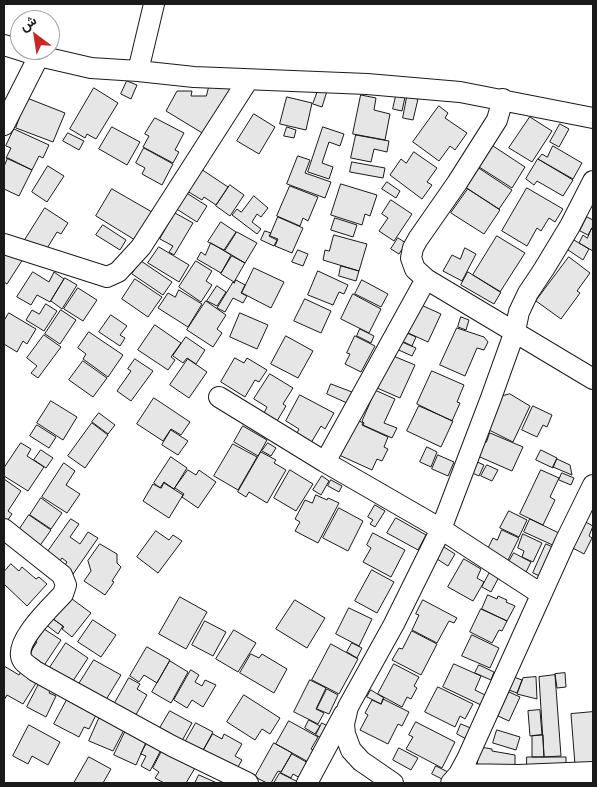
<!DOCTYPE html>
<meta charset="utf-8">
<style>
body{margin:0}
#map{position:relative;width:597px;height:787px;overflow:hidden;background:#fff;font-family:Cabin,Vazirmatn,sans-serif}
canvas{display:block}
.frame{position:absolute;inset:0;border:5px solid #1a1a1a;pointer-events:none}
.north{position:absolute;left:10px;top:10px;width:50px;height:50px;box-sizing:border-box;background:#fff;border:1px solid #a3a3a3;border-radius:50%;rotate:329deg;font-size:14px;font-weight:700;line-height:20px;text-align:center;color:#1a1a1a}
.north::after{content:'';display:block;margin:auto;width:18px;height:22px;background:#c62828;clip-path:polygon(50% 0,100% 100%,50% 72%,0 100%)}
</style>
<div id="map">
<canvas width="597" height="787"></canvas>
<div class="frame"></div>
<div class="north">ش</div>
</div>
<script>
const g = document.querySelector('canvas').getContext('2d');
g.lineJoin = 'round';
function fillPath(path, color) { g.fillStyle = color; g.fill(path, 'evenodd'); }
function trace(path, color, width, dash) { g.strokeStyle = color; g.lineWidth = width; g.lineCap = dash ? 'butt' : 'round'; g.setLineDash(dash || []); g.stroke(path); }
const building = new Path2D(`
 M127,81L137,85L131,99L121,94Z
 M209,87L231,88L204,134L166,111L177,91H192L191,96H206Z
 M94,88L118,103L96,139L87,134L85,138L70,129Z
 M319,88L327,91L322,107L313,104Z
 M361,95L376,98L374,110L390,114L385,140L353,134Z
 M396,96L405,97L402,111L393,109Z
 M287,97L312,103L306,130L280,124Z
 M407,97L418,99L413,120L403,118Z
 M27,98L65,113L53,142L16,128Z
 M439,106L448,113L445,118L467,133L455,150L450,146L439,161L413,142Z
 M254,114L275,127L259,154L237,141Z
 M530,117L552,131L532,162L509,148Z
 M155,118L184,133L175,150L179,152L173,163L143,147L149,136L145,134Z
 M560,124L569,129L559,147L550,142Z
 M112,127L140,142L127,165L99,149Z
 M287,127L296,130L294,138L284,136Z
 M323,127L344,134L340,146L329,142L322,163L333,167L329,179L308,172Z
 M14,129L49,145L43,158L39,156L32,170L6,158L11,148L6,146Z
 M68,133L84,141L79,150L63,141Z
 M356,135L389,141L387,152L374,149L371,162L351,158Z
 M490,144L525,167L512,188L476,165Z
 M553,146L582,163L573,179L538,159L542,154L547,157Z
 M144,148L173,164L162,185L142,174L145,168L136,163Z
 M414,152L437,168L427,182L432,185L422,199L390,175L401,159L406,163Z
 M298,156L310,160L305,173L331,182L325,198L287,184Z
 M8,158L32,170L19,196L4,189V167Z
 M538,159L573,180L563,196L537,181L534,185L526,179Z
 M352,162L385,168L383,178L350,172Z
 M474,165L512,190L499,209L465,187Z
 M48,166L64,176L47,202L32,192Z
 M201,169L228,187L216,205L204,197L202,200L187,191Z
 M387,182L400,191L396,198L382,189Z
 M341,184L377,195L370,216L365,214L362,225L331,215Z
 M230,185L244,195L230,216L216,206Z
 M290,186L318,197L308,221L303,218L300,226L277,216Z
 M527,188L563,209L555,222L549,218L541,231L537,228L527,246L502,231Z
 M112,189L152,212L135,240L96,216Z
 M468,189L500,210L484,234L451,213Z
 M185,192L207,206L197,222L175,208Z
 M254,196L268,208L261,217L257,214L252,222L261,229L257,234L232,215L237,209L241,212Z
 M391,200L412,214L394,241L379,231L388,218L382,214Z
 M45,208L68,223L61,234L57,232L46,250L34,243L31,248L23,243Z
 M175,213L193,223L174,255L169,252L173,246L160,239Z
 M278,217L303,228L292,253L275,246L278,239L270,236Z
 M587,217L593,220V228H592L588,235L580,231Z
 M335,218L357,225L353,237L331,230Z
 M221,222L236,232L224,250L208,242Z
 M103,225L126,240L120,250L96,235Z
 M592,228H593V251L579,243L583,235L587,238Z
 M265,231L271,233L269,236L277,240L274,246L261,240Z
 M237,232L257,243L245,263L225,251Z
 M334,235L367,244L359,271L323,260L325,250L329,251Z
 M497,236L525,253L500,292L473,275Z
 M398,238L406,243L399,254L391,249Z
 M574,240L589,249L583,260L568,250Z
 M211,243L231,255L221,273L197,259L201,252L205,255Z
 M159,247L189,265L179,282L148,263Z
 M465,248L476,254L462,281L443,271L452,255L460,259Z
 M298,250L308,254L303,266L292,262Z
 M4,251L23,259L7,284L4,282Z
 M232,256L245,263L234,282L221,274Z
 M569,257L590,273L577,291L580,293L561,319L536,301Z
 M141,261L172,282L163,295L132,274Z
 M196,261L212,271L206,281L212,285L201,302L179,287Z
 M341,266L359,271L356,281L339,276Z
 M254,268L284,282L271,308L242,293Z
 M318,271L348,285L344,294L339,292L333,305L308,295Z
 M33,272L49,282L54,272L64,279L50,302L37,295L31,305L17,297Z
 M468,272L501,292L494,304L461,285Z
 M65,278L77,285L62,309L51,301Z
 M135,279L162,297L148,317L122,299Z
 M236,280L245,285L241,293L247,296L243,303L233,298L225,312L217,308L233,282L234,283Z
 M362,280L388,294L381,307L355,294Z
 M217,286L226,292L217,306L207,301Z
 M78,288L97,300L83,321L64,309Z
 M179,290L202,304L188,327L158,308L168,293L175,297Z
 M353,294L381,309L369,333L341,319Z
 M305,299L331,311L321,333L294,321Z
 M206,301L226,315L217,329L222,333L213,347L187,330Z
 M46,304L57,311L44,331L26,320L32,310L39,314Z
 M419,304L441,314L428,342L406,332Z
 M61,310L76,320L60,344L45,334Z
 M9,313L36,329L27,344L23,341L17,352L4,344V321Z
 M240,313L268,325L257,349L230,337Z
 M111,315L127,326L120,335L125,338L120,346L99,332Z
 M461,317L469,320L466,330L458,327Z
 M155,325L181,343L171,357L175,360L168,370L138,350Z
 M457,328L484,337L488,342L484,350L477,348L465,376L440,365Z
 M360,329L374,336L371,343L357,336Z
 M400,330L416,337L412,346L396,338Z
 M89,332L123,355L108,377L83,359L86,354L78,348Z
 M44,335L61,347L38,378L31,373L37,366L27,358Z
 M286,336L313,351L298,378L271,364Z
 M355,336L375,346L361,372L345,364L350,354L347,353Z
 M186,337L205,350L196,364L187,358L183,363L173,356Z
 M395,339L416,348L412,356L392,347Z
 M391,355L415,365L400,398L377,388Z
 M235,358L244,363L247,358L267,370L259,382L255,380L245,397L221,382Z
 M135,359L153,371L131,401L117,391L131,371L128,369Z
 M188,359L207,372L189,398L170,385Z
 M83,361L107,378L93,397L69,380Z
 M432,371L464,385L457,402L460,403L452,421L417,404Z
 M270,374L293,388L283,404L286,406L277,421L264,413L267,407L254,399Z
 M331,384L352,392L347,403L327,394Z
 M368,387L395,399L384,423L397,428L392,438L363,425L364,423L362,421L372,398L365,395Z
 M510,394L530,406L513,442L483,427L495,398Z
 M300,395L334,413L325,429L321,426L311,443L296,435L299,429L286,421Z
 M154,398L190,422L181,435L171,429L163,441L137,424Z
 M51,401L77,417L63,440L37,423Z
 M419,406L453,421L441,447L407,431Z
 M533,406L552,415L547,427L543,425L537,437L522,430Z
 M99,413L115,425L108,434L92,422Z
 M354,418L363,423L362,425L388,437L384,447L388,449L382,461L377,459L372,470L339,455Z
 M92,423L108,435L85,468L68,456Z
 M37,425L56,437L49,448L30,436Z
 M243,426L267,440L258,456L234,442Z
 M171,430L188,441L178,455L162,445Z
 M490,433L523,447L512,471L473,454L480,439L486,442Z
 M21,443L31,449L27,456L44,467L28,491L4,476V468Z
 M268,443L276,448L271,456L262,451Z
 M233,444L257,457L238,490L214,476Z
 M427,447L437,452L431,467L420,462Z
 M41,450L53,458L46,468L34,460Z
 M541,450L557,458L553,468L536,460Z
 M261,452L276,460L274,463L286,470L267,503L249,492L246,497L238,492Z
 M438,455L454,462L448,476L432,469Z
 M171,457L187,468L174,489L164,482L160,488L154,483Z
 M557,459L570,465L572,475L553,467Z
 M475,461L484,465L479,476L470,472Z
 M64,463L75,471L66,485L80,494L67,513L42,497Z
 M487,465L498,470L492,481L481,476Z
 M188,470L196,475L199,470L216,482L198,508L182,497L184,494L175,488Z
 M290,470L313,484L296,511L274,498Z
 M541,470L559,478L550,497L555,500L543,525L520,514Z
 M562,473L574,478L571,485L559,480Z
 M322,476L329,481L321,495L313,490Z
 M4,479L21,491L8,511L12,514L5,524L4,523Z
 M331,480L342,486L339,492L328,486Z
 M164,483L183,495L169,518L143,501L153,484L161,488Z
 M316,495L327,500L328,498L339,503L318,543L295,531L300,522L295,519L305,500L312,503Z
 M41,498L62,513L51,529L30,515Z
 M375,505L385,511L375,527L370,524L373,520L368,517Z
 M339,508L363,521L348,551L323,538Z
 M509,511L527,520L519,537L500,528Z
 M29,515L51,530L39,547L17,533Z
 M396,518L426,535L418,550L387,533Z
 M71,519L79,524L70,537L80,544L88,532L98,538L71,577L62,570L67,562L62,558L56,566L44,557Z
 M530,519L563,535L557,547L524,532Z
 M582,520L593,526L589,536L592,538L584,554L569,546Z
 M502,530L519,538L506,564L485,554L493,538L497,540Z
 M156,531L169,540L173,535L182,541L158,573L137,557Z
 M373,533L405,550L391,577L363,562L371,548L367,545Z
 M523,534L542,543L533,562L522,557L524,551L518,548Z
 M100,544L117,554V563L121,567L112,581L114,582L105,595L84,581L91,571L88,561Z
 M546,544L557,549L544,578L533,573Z
 M444,547L455,554L448,566L437,559Z
 M514,553L531,562L525,574L507,565Z
 M464,559L481,569L477,578L484,582L473,601L448,587Z
 M11,564L19,571L22,567L36,579L39,577L47,584L27,606L4,584V572Z
 M372,570L394,582L377,613L355,601Z
 M490,572L499,577L491,592L482,587Z
 M488,595L497,599L498,596L507,600L506,602L515,606L507,621L482,609Z
 M68,596L91,613L72,637L62,629L64,627L52,618Z
 M180,597L207,612L186,649L159,634Z
 M295,600L325,618L307,648L276,629Z
 M423,600L457,618L454,623L449,621L437,643L412,630L419,615L416,614Z
 M349,608L372,619L359,646L336,634Z
 M481,609L507,621L502,631L499,630L492,643L470,632Z
 M50,617L63,626L58,634L45,624Z
 M93,620L116,635L101,657L78,642Z
 M205,621L226,632L213,656L192,645Z
 M41,627L61,640L43,667L27,657L37,642L33,640Z
 M234,630L256,643L238,672L216,659Z
 M412,631L437,644L421,675L392,660L399,648L402,649Z
 M472,635L499,648L490,668L462,656Z
 M66,643L88,658L71,684L49,669Z
 M352,643L362,648L357,658L347,652Z
 M331,644L358,659L339,694L312,680Z
 M147,647L170,660L157,683L144,675L139,682L130,676Z
 M251,654L259,658L262,654L287,669L274,693L240,673Z
 M94,660L121,675L104,703L77,687Z
 M170,661L188,672L171,703L152,692Z
 M394,664L419,677L414,686L417,688L411,699L407,697L402,707L378,694Z
 M454,664L481,676L475,690L485,695L481,705L443,687Z
 M479,665L494,672L491,680L475,673Z
 M4,666L19,675L22,670L38,680L23,704L7,695L4,700Z
 M191,670L199,675L195,682L202,686L205,680L216,685L203,707L192,700L187,708L174,700Z
 M565,673L566,687L557,688L555,674Z
 M555,675L561,756L544,757L539,677Z
 M511,676L522,680L517,693L506,689Z
 M536,677L537,699L517,694L523,678Z
 M129,678L140,684L137,689L147,695L133,720L112,708Z
 M41,680L53,686L49,693L56,696L46,717L27,707Z
 M310,680L326,688L316,709L324,713L318,724L294,712Z
 M438,687L473,704L465,719L460,716L455,727L425,712Z
 M327,689L338,695L329,714L317,709Z
 M371,690L384,698L381,704L367,697Z
 M509,692L520,697L509,721L498,716Z
 M244,695L280,718L270,734L262,729L255,740L227,722Z
 M68,698L97,713L89,729L84,727L79,737L54,724Z
 M383,699L409,712L402,726L398,724L388,744L360,730L368,715L365,713L372,700L381,704Z
 M540,710L542,735L530,736L528,711Z
 M170,711L192,723L179,746L157,733Z
 M593,712V763L575,765L571,714Z
 M101,714L119,721L116,727L124,730L113,751L89,741Z
 M309,720L320,726L315,734L305,728Z
 M289,721L318,737L311,749L318,752L312,764L276,744Z
 M416,722L455,742L442,768L406,749L413,737L409,735Z
 M196,723L213,732L201,754L184,744Z
 M322,723L331,728L325,740L316,735Z
 M461,724L473,729L468,740L457,734Z
 M29,725L60,742L48,765L32,756L28,764L13,756Z
 M126,730L147,740L136,765L114,755Z
 M497,730L520,737L516,750L493,743Z
 M213,734L222,739L224,734L242,744L235,756L242,760L235,772L202,753Z
 M543,735L544,757H532V736Z
 M148,741L162,748L150,771L141,766L146,756L141,754Z
 M274,743L292,753L281,772L278,771L271,783H267L255,777Z
 M480,747L492,749V751L515,755V767L477,769Z
 M399,748L418,758L411,770L393,760Z
 M163,749L195,768L186,783H164L155,778L159,772L153,768Z
 M292,754L310,764L302,779L293,774L291,778L281,773Z
 M89,757L111,769L103,783H74Z
 M527,757H566V767H527Z
 M436,766L450,773L446,781L432,774Z
 M280,773L300,783H274Z
 M199,775L217,783H195Z`);
const minor = new Path2D(`
 M4,45L39,56L91,68L138,71L194,77L367,84L460,92L593,118
 M138,71L154,4
 M503,99L497,120L457,183L418,239L413,248L411,258L415,269L426,279L593,379
 M4,125L39,56
 M4,244L107,277L118,272L141,247L248,80
 M219,397L325,462L426,279
 M325,462L441,529L541,594
 M4,529L62,575L66,585L63,594C51,607 11,644 23,661C26,665 32,668 35,671L172,746L248,783
 M459,774L518,775L593,772
 M307,783L344,714
 M393,783L361,761L351,750L345,734L344,724L348,707L394,624L441,529L491,398L515,331L519,312L528,293L544,269L570,226L593,181
 M451,783L459,774L467,759L565,542L593,485`);
fillPath(building, '#e6e6e6');
trace(building, '#1a1a1a', 1);
trace(minor, '#1a1a1a', 22);
trace(minor, '#fff', 20);
</script>
